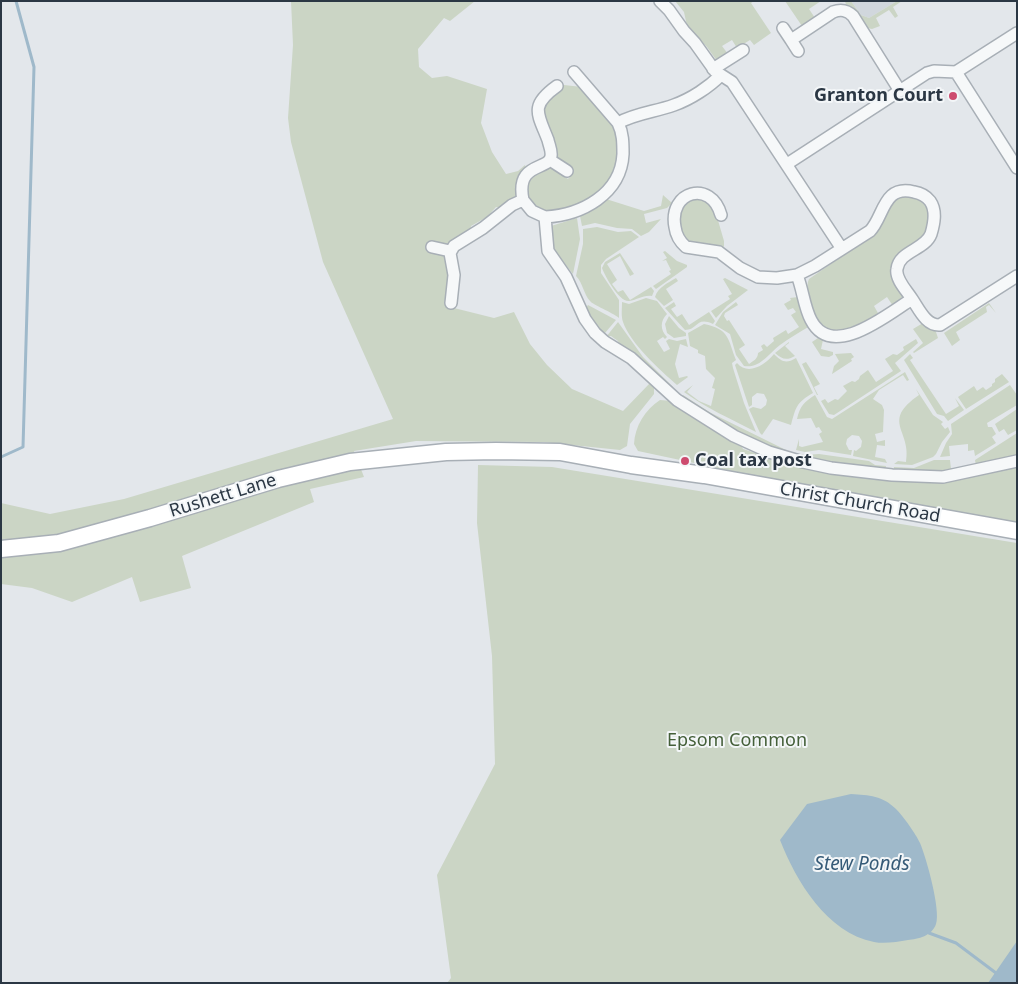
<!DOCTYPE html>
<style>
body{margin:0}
#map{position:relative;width:1018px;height:984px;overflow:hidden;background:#e3e7eb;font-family:"Noto Sans",sans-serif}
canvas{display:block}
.frame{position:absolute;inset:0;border:2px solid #2b3744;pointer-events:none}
</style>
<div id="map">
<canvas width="1018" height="984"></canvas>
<div class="frame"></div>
</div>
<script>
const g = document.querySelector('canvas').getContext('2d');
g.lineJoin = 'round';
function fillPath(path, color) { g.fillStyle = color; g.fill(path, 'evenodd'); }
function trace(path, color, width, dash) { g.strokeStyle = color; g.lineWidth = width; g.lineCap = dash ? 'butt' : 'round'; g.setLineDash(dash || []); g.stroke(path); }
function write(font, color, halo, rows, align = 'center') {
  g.font = font + ' "Noto Sans",sans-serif'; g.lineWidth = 4; g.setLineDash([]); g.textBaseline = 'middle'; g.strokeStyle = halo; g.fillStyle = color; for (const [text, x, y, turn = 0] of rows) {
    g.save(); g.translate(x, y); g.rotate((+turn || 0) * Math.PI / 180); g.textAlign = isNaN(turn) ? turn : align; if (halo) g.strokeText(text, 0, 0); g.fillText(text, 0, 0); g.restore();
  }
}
const built = new Path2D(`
 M851,1H897L869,18L861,15Z`);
const green = new Path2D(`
 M291,1H475L450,21L444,18L418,49L419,67L432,78L447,76L487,89L481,123L492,152L506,174L518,171L525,165L526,168L517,195L501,208L496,207L487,217L471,226L470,231L444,245L442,255L446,258L454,308L494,318L514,312L530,344L547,365L572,389L623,411L650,383L654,387V394L630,424L627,446L620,450L543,442L416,441L354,451L364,477L310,489L314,502L182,556L191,588L140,602L132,577L72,602L32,588L1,584V503L50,514L124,499L393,419L323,262L291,142L288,118L293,45Z
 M675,1H754L751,3L771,33L754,45L750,40L737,48L732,40L722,46L728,54L717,61L707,47L687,26L684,12Z
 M785,1H821L809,9L815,18L802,26Z
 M845,1H851L861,15L869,18L897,1H902L893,7L898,16L895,18L889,10L876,18L880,26L872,29L867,28L846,5Z
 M564,85L582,87C591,97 610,117 616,129C619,136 618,147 617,155C613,190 580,212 546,212C525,212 519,181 541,171C545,170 547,167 552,168C557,170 563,175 568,179L574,171L558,157L542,110L549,98L562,89L560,86Z
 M663,195L672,203L667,208L644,214L646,223L661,219L649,232L641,236L632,229L617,228L595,223L582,226L580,216L594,209L606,199L644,211L661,206Z
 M904,196L921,198L926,204L930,218L924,237L900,255L902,297L893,306L887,297L874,306L878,313L877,315C852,327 823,347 812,306C810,297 805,287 809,279L877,232L889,206L897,198Z
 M701,198L715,210L724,241V246L722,249L710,245L689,241C675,228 678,218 685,202Z
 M577,218L580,239L573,274L553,249L551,226Z
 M597,227L618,232L631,231L639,237L606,259L601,265V273L619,300V318C612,312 593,305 590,301C584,295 583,283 576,276L583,244V229Z
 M665,251L677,261L687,265V267L656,289L653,286L671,274L669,271L671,270L666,260L662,261L667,258L663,252Z
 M620,253L634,274L630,276L620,256L607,264L617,280L612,284L618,292L623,290L630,300L651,287L654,291L652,296C642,295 638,300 629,301C619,302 605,276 602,268L605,262Z
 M676,278L678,281L666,289L673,300L664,306L655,297C658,287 668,283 676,278Z
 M725,278L748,290L727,306L716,318L711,311L730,299L728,296L732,294L723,279Z
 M798,297L810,326C800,332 789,338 780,345C769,353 760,369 744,366L736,355L730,334L715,325L723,312L736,302L738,305L725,313L724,316L727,321L729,320L745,345L739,349L749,364C753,361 758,359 758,353L763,350L761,346L764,344L767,347L774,341L773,338L786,330L788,334L799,327L791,315L796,312L793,308L788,310L784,304L791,300L790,298Z
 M646,298L657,301L667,314C660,321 660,330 667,337L665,339L663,337L657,341L664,352L670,349L666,341L669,339L677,341L686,339L688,347L680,344L675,364L679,378L687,376L688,377L677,385C660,370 630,343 623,322C621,316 622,309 622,302L629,304Z
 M674,302L676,306L671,309L677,317L682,314L689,325L709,312L715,321L713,324C696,316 698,330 685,330L665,308Z
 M989,303L996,313L989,305L986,307L987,312L956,332L960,340L952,346L944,333Z
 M588,305L616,320L605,333L603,334L594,323L585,309Z
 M669,316L679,328L686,333V336L674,338L667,333L665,324Z
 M618,322L643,357L673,387L669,388L620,347L618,341L611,336L606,337Z
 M923,323L935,329L938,338L914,353L913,352L923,343L913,329Z
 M704,324C730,329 728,340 736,360L732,363L733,368L744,403L756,432C731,419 706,408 684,392L693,385L687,392L699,401L711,406L715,389L712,388L715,378L706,369L705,356L698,353V350L690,346L688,333Z
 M821,336L823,340L821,349L833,352V355L829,357L821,356L812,342Z
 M916,339L918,343L895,363L901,371L834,415L829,414L821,401L825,399L828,403L835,399L838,400L847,391L843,386L852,381L855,382L859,379L860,376L868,370L876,382L893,371L885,359L893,354L897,355L904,350L903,347Z
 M789,342V343L785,346L795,356C786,361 782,359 775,353Z
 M851,353L854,357L851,359L852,361L832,374L834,366L839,361L835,354Z
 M774,354C782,362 786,364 796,358L813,393C796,403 796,407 791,425L773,419L762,435L760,433L749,409L753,407L761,409L766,405L767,400L764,394L757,393L752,397V405L749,407L735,365L737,363C748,376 765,365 774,354Z
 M910,354L913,358L910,360L946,414L959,406L955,398L964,410L948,421L944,416L937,414L904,360Z
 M806,362L820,384L814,387L818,395H817L802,364Z
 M905,372L909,380L907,381L903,375L879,390L873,399L882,405L884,410L883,432L875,434L877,442L885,440V446L877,445L875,457L885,459L887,463L853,456L854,450L856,451L861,447L862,441L859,436L852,435L847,439L846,444L849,450H852L851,455L819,450L805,452L796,450L799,439V446L802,447L823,442L819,434L822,432L819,427L816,428L811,418L797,419C800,406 804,402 815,395L827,417L832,419Z
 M1002,374L1009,382L966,409L958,397L974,386L977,391L983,387L986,390L992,386V384L995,382V379Z
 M1010,385L1017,395V405L987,423L988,427H992L996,434L992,437L996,443L975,456L974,450L968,451V444L949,446L950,456L940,457L946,443L952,434L951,424Z
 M916,389L933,415L943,422L941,424L945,429L948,427L950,432L942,442L936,454L933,457L912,465L894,464L898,461L906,462C912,430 880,422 919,395Z
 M683,395L711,413L788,451L787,454L749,438L683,399Z
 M660,400L671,401L740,443L743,449L783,462L886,478L1017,465V524L811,488L638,451L634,444C635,426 645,410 660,400Z
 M1017,409V430L1008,435L1004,429L999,432L995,424Z
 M1017,433V455L1013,460L976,466L975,460Z
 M795,453L804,455L819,454L869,461L875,465L886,466L885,472L794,456Z
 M934,460H950L951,469L958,468L955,472L893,473L894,467L914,468Z
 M478,465L552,467L1017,543V983H447L451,978L437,875L495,764L492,656L477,523Z`);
const water = new Path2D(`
 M851,794C869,795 883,796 896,809C903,816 916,834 920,843C926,857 941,910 936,924C932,936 918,939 908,940C897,942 884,944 874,942C827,933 796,881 780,840L807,804Z
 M1017,941V983H988Z`);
const stream = new Path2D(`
 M1,457L23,447L34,67L16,1
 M929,933L956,943L996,973`);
const minor = new Path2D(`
 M660,1L669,10L684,31L695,43L715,71L732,82L842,249
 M783,28L791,40L833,12C841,9 847,10 853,16L900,91
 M791,40L798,51
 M713,69L743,50
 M574,72L618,123
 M956,72L1017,168
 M721,75C709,87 691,99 674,105C655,112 636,113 618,123C623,133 623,143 623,154C621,194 582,215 545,217L548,251L566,277L585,319L595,333L605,342L631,358L677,400L734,436L769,452L803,462L831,468L892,475L943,477L1017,461
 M550,160L567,171
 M787,164L927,73L934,71L956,72L1017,33
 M523,200C515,161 550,171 551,156C552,151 549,145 548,140C538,114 529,106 557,86
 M721,215C711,179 668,191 675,227C676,235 679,241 686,247L719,252L740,268L758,277L777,278L797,275C803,290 804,307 811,320C832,361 888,314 912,299C919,309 926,326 940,325L1017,276
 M432,247L450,251
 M797,275L815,266L870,231C884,217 883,184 914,192C920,193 926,196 930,201C937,211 934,224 931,234C925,250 899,251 897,269C895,279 907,291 912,299
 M451,303L454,275L450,253L454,246L483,228L512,205L523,200L532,211L545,217`);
const secondary = new Path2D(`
 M1,549L59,543L150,518L278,479L350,462L446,452L496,451L560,452L631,465L704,475L1017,531`);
const markers = [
 [953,96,5,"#cd4b6e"],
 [685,461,5,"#cd4b6e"]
];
const poiNames = [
 ["Granton Court",943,96],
 ["Coal tax post",695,461,"left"]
];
const streetNames = [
 ["Rushett Lane",223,496,-17],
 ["Christ Church Road",860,503,10]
];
const parkNames = [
 ["Epsom Common",737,741]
];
const waterNames = [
 ["Stew Ponds",862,865]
];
fillPath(built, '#d1d7dd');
fillPath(green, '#cbd5c5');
fillPath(water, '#9fb9ca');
trace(stream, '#9fb9ca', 3);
trace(minor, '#a8afb6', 14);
trace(secondary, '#a8afb6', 19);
trace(minor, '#f6f8f9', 11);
trace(secondary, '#fff', 16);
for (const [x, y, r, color] of markers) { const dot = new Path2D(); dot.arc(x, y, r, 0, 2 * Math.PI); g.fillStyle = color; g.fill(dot); trace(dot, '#f3f6f8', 2); }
write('bold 18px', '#2b3744', '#f3f6f8', poiNames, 'right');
write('18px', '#2b3744', '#f3f6f8', streetNames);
write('18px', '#445f39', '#f3f6f8', parkNames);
write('italic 19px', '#355a77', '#f3f6f8', waterNames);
</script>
